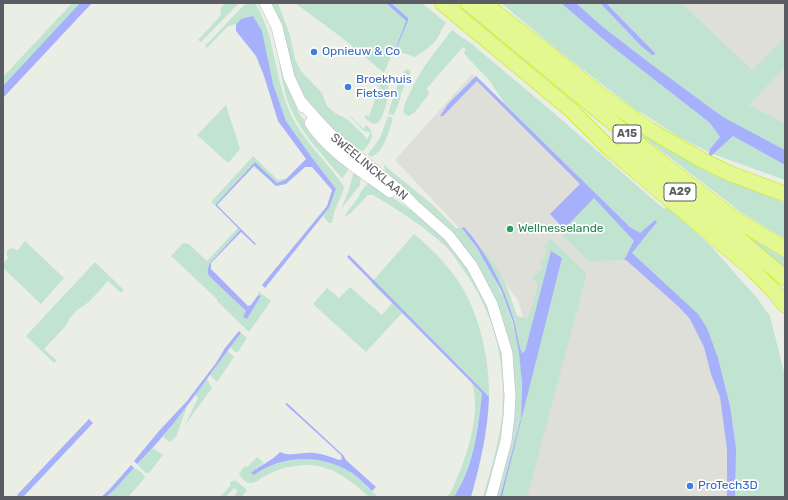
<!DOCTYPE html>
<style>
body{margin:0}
#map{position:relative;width:788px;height:500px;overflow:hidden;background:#ebeee4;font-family:Rubik,sans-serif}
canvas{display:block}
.frame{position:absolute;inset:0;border:4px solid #5c5c64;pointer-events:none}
</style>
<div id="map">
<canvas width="788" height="500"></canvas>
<div class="frame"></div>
</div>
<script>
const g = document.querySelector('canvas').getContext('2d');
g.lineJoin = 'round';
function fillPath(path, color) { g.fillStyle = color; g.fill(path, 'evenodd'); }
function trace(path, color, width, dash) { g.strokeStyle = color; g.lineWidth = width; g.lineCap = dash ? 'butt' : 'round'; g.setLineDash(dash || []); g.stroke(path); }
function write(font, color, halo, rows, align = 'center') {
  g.font = font + ' Rubik,sans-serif'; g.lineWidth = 3.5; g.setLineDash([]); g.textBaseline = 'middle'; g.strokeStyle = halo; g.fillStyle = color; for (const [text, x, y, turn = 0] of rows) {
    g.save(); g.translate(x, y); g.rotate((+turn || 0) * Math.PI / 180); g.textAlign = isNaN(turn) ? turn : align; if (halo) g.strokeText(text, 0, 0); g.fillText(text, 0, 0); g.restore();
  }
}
const industrial = new Path2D(`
 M606,3H785V127L754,110Z
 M472,74L728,327L746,497H516L541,378L518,300L482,252L395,160Z`);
const green = new Path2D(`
 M72,3H80L3,86V77Z
 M225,3H239L201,42L198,40L221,15L220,9Z
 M246,3H255C275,35 274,73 288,108C300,138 325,159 343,185L344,189L335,210L332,223H329L323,216L329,208L336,189L310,155L286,121L273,84L241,19L236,24L228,26L207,48L205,46Z
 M259,3H262L266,10L291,91L298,112L307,124L350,167L343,178L341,177C322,154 298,130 288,102C282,85 280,66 277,48C274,32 267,16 259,3Z
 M270,3H278L290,35L295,59L301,71L322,93L327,106L335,113L347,119L364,135L366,139H367L370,134L369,132L364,131L349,116H350L364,129L366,125C377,135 371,141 363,151L361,150L357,154C344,141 328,128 315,114C293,88 281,35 270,3Z
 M295,3H386L406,21L396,46L397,47L408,21L407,18L391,3H422L446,23C441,29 441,32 438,37C435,43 421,54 415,57L394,50L384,73L341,37Z
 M501,3H561L610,45L710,123L720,137L708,152L679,137L642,113L637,111L556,49Z
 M576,3H600L641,46L655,53L606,3H681L752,70L785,37V67L749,105L785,124V150L723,117L651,64L603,27Z
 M452,30L473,45L555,114L664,209L667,207L709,244L757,298L770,316L785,376V497H735L736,448L730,406L718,358L707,328L698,314L632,253L655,224V220L640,233L630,227L505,104L489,80L466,56L464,53L466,49L463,47L427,88L429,94L415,112L409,116L406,115L404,113C403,106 406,101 409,95C420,69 435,52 452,30Z
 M408,69L411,72L401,93L400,100L394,115L388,114L397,86L404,71Z
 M382,82C385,83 386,83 388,86C391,91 384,115 380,120C379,122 377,123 375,124C370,123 366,120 364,115L369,116L380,86L376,85Z
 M226,105L240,149L228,163L197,135Z
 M388,116L393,118C389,131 385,151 371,157L368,154L380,138Z
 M632,123L657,141L656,143L711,174L785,203V239L742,213L629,126Z
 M733,136L785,165V180L713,154Z
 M253,156L278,180L288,178L285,181L277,183L255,162L215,205L211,202Z
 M384,165L433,205L456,228H462L467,234C509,294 526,343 521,417C520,425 517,433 515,441C510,460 505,478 500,497H495L514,381L482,274L385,175Z
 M356,171L361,174L360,185L341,209L349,190L353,174Z
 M371,182L437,229L464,260L493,317L506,371L504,425L487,497H483C490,471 499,444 502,417C507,364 494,311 462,268C457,260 452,253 445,246C424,226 398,210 373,195H368L350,214L346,216L345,215L360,195L359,194C363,189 365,185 371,182Z
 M594,198L634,241L624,260L589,261L563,236L564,229Z
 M238,228L240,230L210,263L209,276L246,311L245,318L246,319L261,297L258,295V291L271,301L249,332L217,301V299L171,256L183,243L189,244L207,261Z
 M414,234C430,247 444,261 456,278C480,312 490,360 489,401L482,394C477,430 474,465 454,497H446L451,492C465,461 482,417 472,383L402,313L366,352L313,304L327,288L339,298L350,287L382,315L392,303L371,283Z
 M749,237L785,258V270L748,239Z
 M551,239L586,273V277L527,497H502L562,258L551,251L525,351L521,353C518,342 517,331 514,319C506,292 492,268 476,244C482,250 488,256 493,263C505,278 511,298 517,316L528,319L538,284L532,278L543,267L539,263L545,257L547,250L544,247Z
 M25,241L64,278L41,304L3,268V264L7,259L9,260L7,255V251L10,248L18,250Z
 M95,262L124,290L121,293L108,281L89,302L77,310L70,318L65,327L44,349L57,361L54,363L26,336Z
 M241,333L247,338L238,352H235L230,347Z
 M227,350L234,357L217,382L210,375Z
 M207,379L212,388L185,425L198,398L195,394Z
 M185,408L186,409L176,437L170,442L163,437Z
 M153,448L163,455L149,473H146L137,464Z
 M257,457L264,463L256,468L254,475C283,456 324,452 353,474C362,480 370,489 378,497H369C351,480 330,464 305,465C300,465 294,466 289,467C282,468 276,471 269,474C263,476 256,484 250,483C245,483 241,478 239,473L245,466L247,467Z
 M134,468C138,471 143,471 145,478L128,497H106L114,490Z
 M235,480L244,487L247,491L241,497H233L238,491L234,488L226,497H220L230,486V482Z`);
const water = new Path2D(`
 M80,3H92L3,98V86Z
 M386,3H391L408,18V21L397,47H396L406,21Z
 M561,3H576L603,27L651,64L723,117L785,150V165L733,136L710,157L708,156L710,149L720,137L710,123L610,45Z
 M600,3H606L655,53L654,55H652L641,46Z
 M253,16L262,31L273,84L286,121L310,155L336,189L329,208L265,288L262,285L327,206L332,190L312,167H305L286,184L276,186L254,166L217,205L256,244L255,245L241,232L211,263V269L248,306L251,305L258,295L261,296L247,319L243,317L246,311L209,276C207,271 208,268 210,263L240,230L215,205L255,162L277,183L285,180L306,159L278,121L264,76L256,56L236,31V24L241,19Z
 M476,76L630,227L640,233L655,220L657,222L632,253L698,314L707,328L718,358L730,406L736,448L735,497H727V449L720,397L711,374L704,347L690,319L679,307L626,260H624L634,241L594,198L564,229L550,214L580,184L477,81L443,116H440L448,104Z
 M464,227C486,251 505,289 514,320C517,331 518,343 522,353L525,351L551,251L562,258L502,497H500L521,418L522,384L519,353L513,322L501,290L477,248L462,228Z
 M349,255L489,397C488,431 480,465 471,497H454C474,466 478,429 482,393L347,257Z
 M239,331L241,333C207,377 177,425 137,464L134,461L159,431L187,401L216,363L225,348Z
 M287,403L343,455L346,460L376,487L372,491C366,485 359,478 352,473C321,453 283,455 254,475L251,473C260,465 272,461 280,452C289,457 303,452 314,453C323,454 331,457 339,460L342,459L341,455L285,404Z
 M89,419L93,423L23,497H19L17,495Z
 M131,465L134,468L114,490L106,497H101L109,490Z`);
const secondary = new Path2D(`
 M265,3L277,27L289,77L303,107
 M301,102L329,133L401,192L414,205L449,236L472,266L492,304L507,353L510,396L509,416L506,441L491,497
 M310,123C329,152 363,172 390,192`);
const motorway = new Path2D(`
 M442,3L571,110L611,150L751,268L773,290L785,305
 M468,3L663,164L733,218L785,249
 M484,3L603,97L650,130L700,159L731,174L785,194
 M625,149L726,228L785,278`);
const markers = [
 [314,52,4,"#3f7fe0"],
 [348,87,4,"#3f7fe0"],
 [510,229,4,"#2e9e5b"],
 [690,486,4,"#3f7fe0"]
];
const shields = [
 [627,134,28],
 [680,192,32]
];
const shieldNames = [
 ["A15",627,134],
 ["A29",680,192]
];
const shopNames = [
 ["Opnieuw & Co",322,52],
 ["Broekhuis",356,80],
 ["Fietsen",356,94],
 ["ProTech3D",698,486]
];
const streetNames = [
 ["SWEELINCKLAAN",369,167,40]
];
const leisureNames = [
 ["Wellnesselande",518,229]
];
fillPath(industrial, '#dedfd8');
fillPath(green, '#c1e4d1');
fillPath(water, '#a7b0fb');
trace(secondary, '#bdbcc4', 12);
trace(motorway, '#c8e60b', 16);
trace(secondary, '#fff', 11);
trace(motorway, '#e3f891', 15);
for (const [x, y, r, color] of markers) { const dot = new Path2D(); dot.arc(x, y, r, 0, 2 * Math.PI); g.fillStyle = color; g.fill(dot); trace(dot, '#fff', 1.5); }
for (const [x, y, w] of shields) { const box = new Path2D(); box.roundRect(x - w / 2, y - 9, w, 18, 3); g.fillStyle = '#fff'; g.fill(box); trace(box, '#5c5c64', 1); }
write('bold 11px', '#5c5c64', null, shieldNames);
write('12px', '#366cbe', '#fff', shopNames, 'left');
write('12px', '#5c5c64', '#fff', streetNames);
write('12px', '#27864d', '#fff', leisureNames, 'left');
</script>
